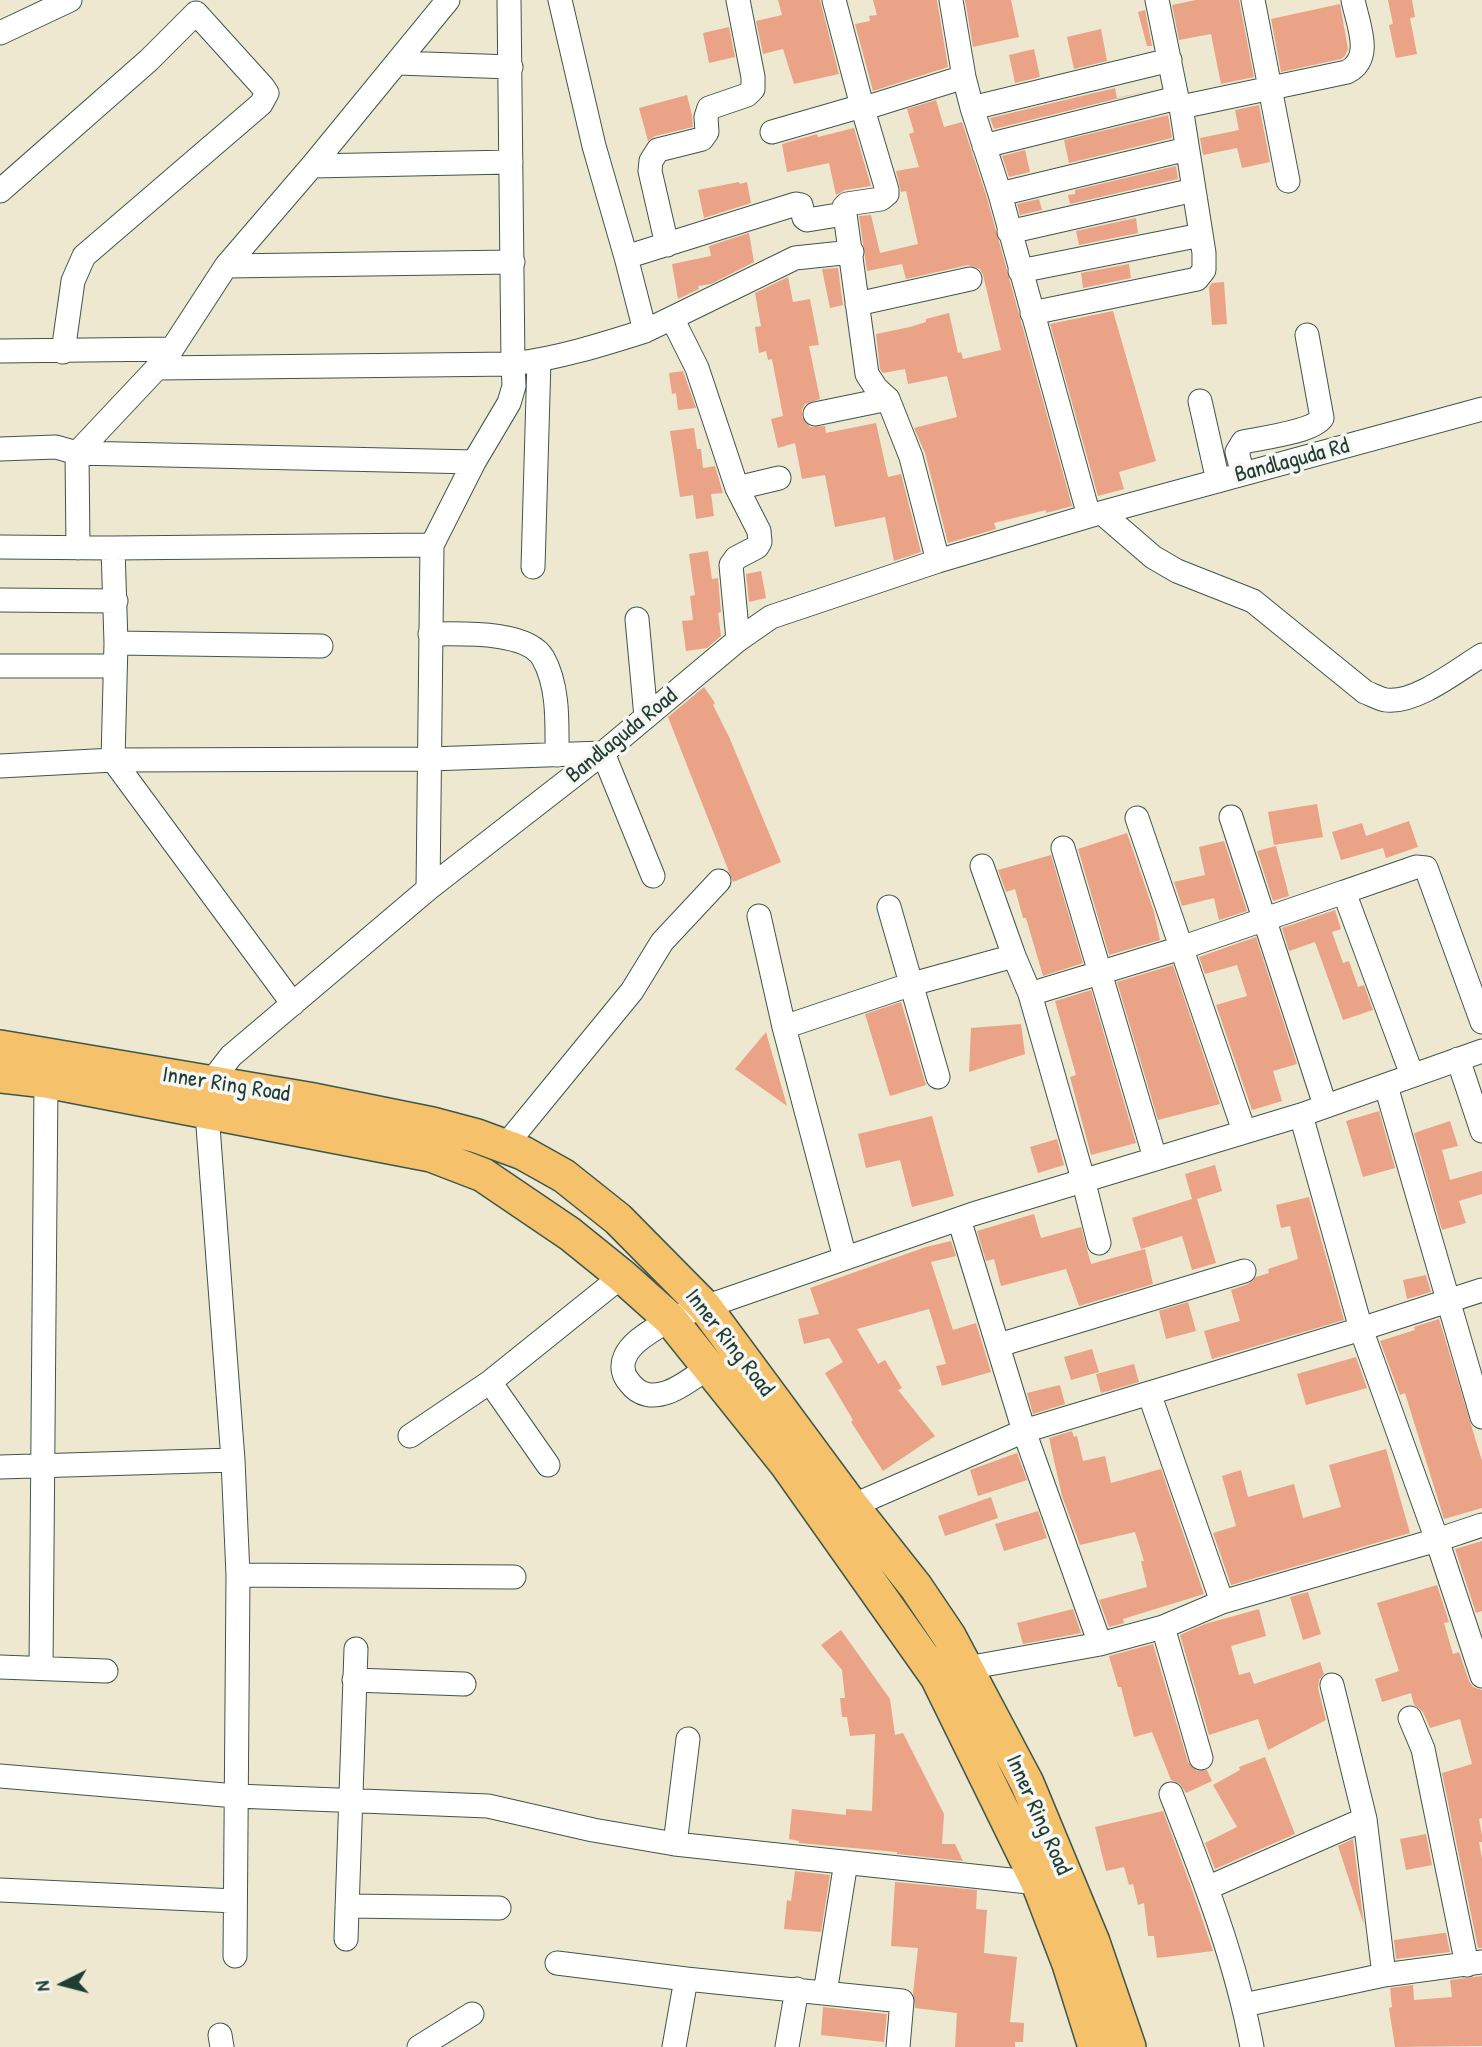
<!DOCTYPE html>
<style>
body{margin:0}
#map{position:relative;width:1482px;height:2047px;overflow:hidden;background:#ede8cf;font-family:"Patrick Hand",sans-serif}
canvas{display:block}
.north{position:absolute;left:28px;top:1949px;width:70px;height:70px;-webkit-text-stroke:5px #f6f6f2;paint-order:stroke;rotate:264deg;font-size:19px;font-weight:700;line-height:28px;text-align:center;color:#1f3d34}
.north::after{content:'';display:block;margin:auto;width:24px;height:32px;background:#1f3d34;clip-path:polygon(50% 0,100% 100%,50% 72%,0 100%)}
</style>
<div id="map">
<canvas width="1482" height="2047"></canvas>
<div class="north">N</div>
</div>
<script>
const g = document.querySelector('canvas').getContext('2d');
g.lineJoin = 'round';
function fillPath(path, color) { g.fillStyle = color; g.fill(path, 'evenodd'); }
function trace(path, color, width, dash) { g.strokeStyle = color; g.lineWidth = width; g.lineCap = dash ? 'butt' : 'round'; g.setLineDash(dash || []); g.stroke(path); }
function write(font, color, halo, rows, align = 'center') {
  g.font = font + ' "Patrick Hand",sans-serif'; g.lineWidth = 7; g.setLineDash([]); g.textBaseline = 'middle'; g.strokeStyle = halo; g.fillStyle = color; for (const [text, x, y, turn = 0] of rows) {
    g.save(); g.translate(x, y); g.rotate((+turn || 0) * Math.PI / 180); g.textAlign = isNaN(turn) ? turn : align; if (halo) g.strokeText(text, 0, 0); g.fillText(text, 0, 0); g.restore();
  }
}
const building = new Path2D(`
 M778,0H820L839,74L794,84L783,49L763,54L756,21L782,15Z
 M873,0H937L948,67L873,91L855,24L870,21L869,16L877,15Z
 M965,0H1011L1019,37L973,47Z
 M1196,0H1239L1254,77L1221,84L1211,34L1179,40L1172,5Z
 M1388,0H1412L1415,17L1410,18L1417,54L1396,58L1389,25L1393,24Z
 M1340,4L1348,49L1345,56L1341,59L1281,72L1271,19Z
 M1145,10L1152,46H1147L1138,12Z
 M729,27L735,57L709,63L703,33Z
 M1101,29L1107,61L1074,69L1067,37Z
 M1034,49L1040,77L1015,83L1009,55Z
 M1115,88L1117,98L1156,89L994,129L990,118Z
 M687,95L692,115L693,127L655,136L648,141L639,108Z
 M936,100L944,127L962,122L987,198L1072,506L1046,513V510L994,523L996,529L948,543L925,453L914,428L957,417L947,376L908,384L905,369L883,373L880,369L876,334L910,327L926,322V319L949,313L958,353L961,352L963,359L1001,350L983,275L980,269L968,265L906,279L902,264L867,271L859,216L871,215L880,253L918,244L906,191L901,192L896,171L919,167L909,134L914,132L907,109Z
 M1259,105L1270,162L1242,168L1237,148L1203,155L1200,138L1239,130L1235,110Z
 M1168,115L1172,138L1069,163L1064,140Z
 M854,128L871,186L845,190L836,195L829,163L787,172L782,144L817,134L818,137Z
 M1025,150L1030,172L1009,177L1002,156Z
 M1176,166L1178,179L1070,204L1068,195L1075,194V190Z
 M739,182L740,184L747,182L751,203L704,218L698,190Z
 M1039,199L1042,210L1020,215L1017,204Z
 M1136,218L1138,233L1079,245L1076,231Z
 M749,233L754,262L711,284L698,286L699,289L678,299L672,264L711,256L709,246Z
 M1129,264L1131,278L1083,288L1081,273Z
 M838,268L843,305L830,308L822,269Z
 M788,277L793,302L810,299L819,345L809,346L820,399L805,404L802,410V417L810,427L825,426L826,433L876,423L888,477L901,474L921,552L894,561L885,517L835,527L825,475L802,479L795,443L778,448L771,419L783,416L772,359L768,360L766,351L759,353L755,327L761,326L755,293Z
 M1224,282L1227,324L1212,325L1209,287L1212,283Z
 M1113,311L1156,461L1119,472L1124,489L1098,496L1050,324Z
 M683,371L696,408L678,410L676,393L672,394L669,373Z
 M694,428L697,449H701L703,468L715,466L723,493L711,494L714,516L696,519L693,495L680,497L670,431Z
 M708,551L712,579L718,578L721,612L718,613L721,636L707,648L686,651L682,621L693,620L690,596L695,595L689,554Z
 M761,571L766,598L749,602L746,574Z
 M704,687L715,703L713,705L730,739L781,862L733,882L668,717Z
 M1317,804L1323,837L1274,845L1268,812Z
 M1409,821L1418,847L1386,858L1383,848L1341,860L1332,832L1362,823L1366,836Z
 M1127,833L1154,912L1160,940L1109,955L1078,849Z
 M1224,841L1247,911L1219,920L1214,898L1182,906L1174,882L1205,875L1199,847Z
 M1276,846L1289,896L1273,901L1257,851Z
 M1051,855L1083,963L1043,976L1026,918H1023L1015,889L1006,892L998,870Z
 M1335,910L1341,929L1332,932L1343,963L1349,961L1358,987L1364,985L1373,1010L1343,1020L1315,942L1289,951L1282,928Z
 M1256,937L1297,1064L1273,1071L1282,1101L1252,1110L1216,1005L1247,996L1237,965L1205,974L1199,957Z
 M1173,965L1220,1104L1158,1120L1117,982Z
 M1091,990L1136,1143L1091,1155L1070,1077L1076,1075L1055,1001Z
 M901,1002L926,1085L890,1096L865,1014Z
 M1021,1024L1025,1054L969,1072L971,1028Z
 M766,1032L787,1106L735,1069Z
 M1379,1111L1395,1168L1363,1177L1346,1121Z
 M932,1116L954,1196L912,1207L900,1160L866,1168L858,1134Z
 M1450,1121L1458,1146L1442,1150L1450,1180L1482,1171V1194L1459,1201L1466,1223L1442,1230L1414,1133Z
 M1057,1139L1064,1165L1038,1173L1030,1147Z
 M1215,1165L1222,1191L1197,1199L1216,1263L1192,1270L1182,1236L1141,1249L1132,1218L1192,1199L1185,1174Z
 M1309,1197L1344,1320L1212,1359L1204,1331L1240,1321L1231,1290L1248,1284L1256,1277L1269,1273L1268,1269L1298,1259L1290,1226L1281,1228L1276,1205Z
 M1034,1214L1041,1238L1081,1227L1091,1264L1145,1249L1153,1284L1079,1306L1066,1269L1001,1286L994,1259L986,1261L977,1231Z
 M951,1241L956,1256L931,1262L953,1330L976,1323L991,1372L942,1386L936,1366L946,1364L929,1309L857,1329L878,1364L885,1360L902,1388L898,1390L935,1436L883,1471L851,1422L853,1420L825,1373L843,1362L829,1338L804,1344L798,1319L819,1314L810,1288L926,1247Z
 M1426,1275L1431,1292L1407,1299L1403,1280Z
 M1188,1302L1196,1331L1166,1339L1159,1311Z
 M1439,1319L1482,1461V1508L1444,1519L1405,1393L1400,1395L1380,1341L1415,1330L1414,1327Z
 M1092,1349L1099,1372L1071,1380L1064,1357Z
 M1356,1357L1367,1388L1306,1405L1297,1374Z
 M1134,1364L1139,1382L1101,1393L1096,1374Z
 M1060,1385L1065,1404L1033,1414L1027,1393Z
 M1072,1431L1074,1437L1077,1436L1083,1461L1105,1456L1111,1483L1161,1469L1204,1594L1123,1619L1124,1623L1109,1627L1099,1600L1147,1587L1141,1561H1144L1135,1532L1080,1545L1062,1496L1049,1438Z
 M1386,1449L1410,1533L1231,1585L1213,1533L1236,1526L1222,1476L1241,1470L1248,1497L1294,1484L1303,1518L1341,1507L1329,1465Z
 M1017,1453L1027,1480L978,1496L970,1470Z
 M991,1497L998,1518L945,1536L938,1516Z
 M1038,1511L1047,1538L1004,1551L995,1524Z
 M1482,1541V1611L1476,1613L1455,1549Z
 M1437,1585L1449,1622L1444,1623L1453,1654L1459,1652L1469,1681L1473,1687L1482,1690V1818L1479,1819L1482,1836V1842H1479L1482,1859V1948H1478L1442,1773L1472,1764L1460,1719L1430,1728L1423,1712L1414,1705L1411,1693L1382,1702L1375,1679L1399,1671L1377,1603Z
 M1308,1592L1321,1634L1303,1640L1290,1597Z
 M1073,1609L1081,1633L1023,1644L1017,1623Z
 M1259,1609L1266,1636L1231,1646L1239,1675L1250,1672L1254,1684L1320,1662L1324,1674L1319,1680L1318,1688L1326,1720L1268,1750L1258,1719L1209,1735L1180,1635L1205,1624Z
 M841,1630L890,1699L895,1735L903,1733L944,1814L942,1844H955L963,1861L897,1854V1852L799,1843V1841L789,1839L792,1809L846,1815V1809L872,1811L875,1734L850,1736L847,1717H842L840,1698H845L842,1670L821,1645Z
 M1153,1644L1188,1762L1197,1771L1207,1770L1212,1781L1186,1793L1180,1784L1171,1780L1152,1732L1134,1737L1121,1687H1118L1109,1656Z
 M1265,1757L1295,1834L1215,1869L1205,1843L1237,1827L1213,1785L1240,1770L1239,1767Z
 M1163,1811L1193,1892L1213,1951L1157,1958L1154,1936H1148L1144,1903L1138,1905L1133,1884L1129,1885L1124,1867L1106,1871L1095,1827Z
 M1426,1834L1432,1865L1406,1870L1400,1839Z
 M1353,1839L1364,1925L1338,1846Z
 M795,1871L830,1875L821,1932L784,1929L787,1900L791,1901Z
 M895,1882L977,1890L976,1909L987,1910L984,1953L1017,1957L1010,2022L1024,2023L1023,2042H1015V2047H955L957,2013L915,2008L913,1993L918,1948L891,1946Z
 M1443,1933H1446L1450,1952L1396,1959L1394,1940Z
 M1482,1976V2046L1395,2047L1389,2008L1392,2007L1390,1988L1413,1985L1414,2000L1452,1997L1450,1980Z
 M823,2007L887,2014L884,2042L821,2035Z`);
const minor = new Path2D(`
 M560,0L594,146L626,257
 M951,0L964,77L972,108L1000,194L1089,516
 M1253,0L1288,181
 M0,33L70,0
 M398,63L511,67
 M1181,107L1347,72C1374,58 1358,25 1353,0
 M972,108L1170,60
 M772,132L862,106L865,108L964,77
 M984,146L1177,98
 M312,166L511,162
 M0,191L149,60L196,13L263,87L267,93L261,104L84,256L73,281L63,352
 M1000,194L1187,149
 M1009,232L1194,190
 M667,245L650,171L651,161L658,150L702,139L707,132L706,117L709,108L747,95L753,89V77L738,0
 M226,266L513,262
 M1020,271L1201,235
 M857,304L970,279
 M1032,313L1197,279L1204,270V253L1181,107L1177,98L1157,0
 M672,318L795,258L852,252
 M0,351L172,349
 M157,368L513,364L509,0
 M888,399L911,457L938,561
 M1200,401L1218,481
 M815,414L888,399L876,388L867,374L844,207L847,204L881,199L887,194V190L862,106L834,0
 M0,449L56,447L77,453L474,462
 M1243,474L1237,452L1243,442C1262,438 1312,432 1322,418L1307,335
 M737,488L779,478
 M1102,513L1153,557L1177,571L1253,601L1365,692C1371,694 1379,699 1386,700C1415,704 1458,670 1482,655
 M0,547L113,548L432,545
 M78,548L77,453L157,368L172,349L226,266L312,166L448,0
 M113,548L116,643L113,760L293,1004
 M533,567L539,361
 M0,600L116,601
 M637,619L646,717
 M430,634C458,634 527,630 543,658C559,686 557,724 557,755
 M738,640L731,565L736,558L757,547L760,542L759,531L737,488L697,368L672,318L645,331L626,257L796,204L801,205L804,218L807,220L844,214
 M116,643L321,646
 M0,666H115
 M0,766L113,760L430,759L603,753L653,876
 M1231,817L1325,1105
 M1137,818L1244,1131
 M1063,848L1155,1158
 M982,866L1014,956L1030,994L1083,1179L1099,1243
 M428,889L432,545L474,462L509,403L514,386L513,364C559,358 601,345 645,331
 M889,907L938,1077
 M759,916L784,1027L845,1258
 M1030,994L1181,948L1344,892
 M784,1027L912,984L1014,956
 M1458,1059L1482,1131
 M1412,1075L1344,892L1416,867L1426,868L1482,1022
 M210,1083L231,1056L428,889L603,753L738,640L771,617L938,561L1089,516L1482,409
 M1386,1086L1482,1417
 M207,1113L233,1460L238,1575L235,1956
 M1301,1115L1361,1329L1437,1540L1482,1676
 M505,1146L632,991L662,942L719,881
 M959,1219L1024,1431L1100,1644
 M999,1345L1244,1271
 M708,1367C687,1383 651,1412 629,1382C623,1375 621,1366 625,1357C632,1340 656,1329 670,1319L973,1214L1301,1115L1482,1051
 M490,1382L548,1465
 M1149,1393L1222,1602
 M410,1436L490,1382L622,1276
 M0,1467L233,1460
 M852,1506L1024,1431L1361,1329L1482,1290
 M238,1575L514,1577
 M1163,1627L1201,1758
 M0,1667L106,1671
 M41,1668L46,1081
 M967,1668L1100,1644L1163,1627L1222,1602L1437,1540L1482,1525
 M354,1680L464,1684
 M1332,1685L1365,1819L1384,1975
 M1410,1718L1423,1749L1467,1965
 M0,1776L236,1796L488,1806L593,1830L675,1844L1038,1883
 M1171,1794C1203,1876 1236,1960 1252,2047
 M675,1844L688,1739
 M1207,1888L1365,1819
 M0,1890L235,1901
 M347,1906L499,1908
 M346,1939L356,1649
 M557,1963L686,1979L674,2047
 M686,1979L902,2001L898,2047
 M825,1993L846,1862
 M1244,2005L1384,1975L1482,1962
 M220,2035L222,2047
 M419,2047L472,2014
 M787,2047L797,1989`);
const highway = new Path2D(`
 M0,1047L308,1099L432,1124L477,1136L523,1153L564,1176L618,1219L705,1307L852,1506L916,1587L949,1636L1027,1783L1093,1942L1129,2047
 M0,1076L46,1081L431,1155L483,1175L570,1234L622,1276L670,1319L787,1465L937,1677L1038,1883L1069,1964L1095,2047`);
const streetNames = [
 ["Bandlaguda Rd",1292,461,-15],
 ["Bandlaguda Road",622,736,-39],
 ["Inner Ring Road",226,1085,9],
 ["Inner Ring Road",729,1343,52],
 ["Inner Ring Road",1038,1815,66]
];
fillPath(building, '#eaa386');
trace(minor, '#3e574b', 25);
trace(highway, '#3e574b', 36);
trace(minor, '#fff', 23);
trace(highway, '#f5c16b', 33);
write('23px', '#1f3d34', '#f6f6f2', streetNames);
</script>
